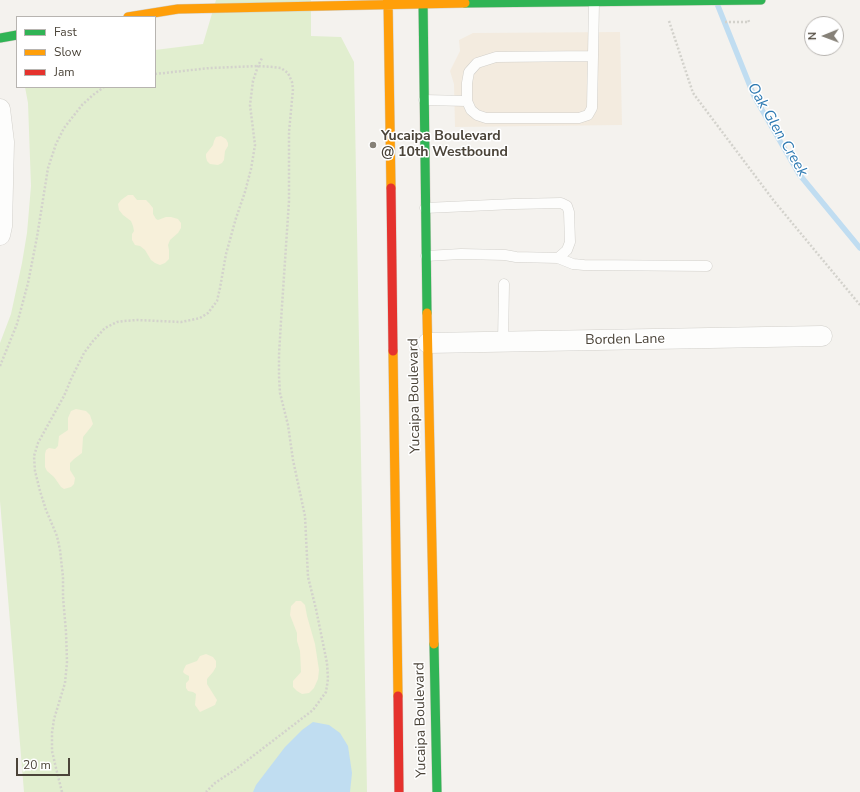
<!DOCTYPE html>
<html>
<head>
<meta charset="utf-8">
<style>
  body { margin:0 }
  #map { position:relative; width:860px; height:792px; overflow:hidden; background:#f4f2ee; font-family:"Nunito Sans",sans-serif }
  canvas { display:block }
  .legend { position:absolute; left:16px; top:16px; width:140px; height:72px; box-sizing:border-box; background:#fff; border:1px solid #b7b4b0; margin:0; padding:5px 7px; list-style:none; font-size:12px; color:#4b4439 }
  .legend li { display:flex; align-items:center; gap:8px; height:20px }
  .legend b { width:20px; border:1px solid #b7b4b0 }
  .north { position:absolute; left:804px; top:16px; width:40px; height:40px; box-sizing:border-box; background:#fff; border:1px solid #b7b4b0; border-radius:50%; rotate:269deg; font-size:11px; font-weight:700; line-height:16px; text-align:center; color:#4b4439 }
  .north::after { content:''; display:block; margin:auto; width:14px; height:18px; background:#868178; clip-path:polygon(50% 0,100% 100%,50% 72%,0 100%) }
  .scale { position:absolute; left:16px; top:758px; width:54px; height:18px; box-sizing:border-box; border:2px solid #4b4439; border-top:0; padding-left:5px; font-size:12px; line-height:14px; white-space:nowrap; color:#4b4439; -webkit-text-stroke:3px #fff; paint-order:stroke }
</style>
</head>
<body>
<div id="map">
<canvas width="860" height="792"></canvas>
<ul class="legend">
<li><b style="height:5px;background:#30b455"></b>Fast</li>
<li><b style="height:5px;background:#ff9f0a"></b>Slow</li>
<li><b style="height:5px;background:#e5322d"></b>Jam</li>
</ul>
<div class="north">N</div>
<div class="scale">20 m</div>
</div>
<script>
const context = document.querySelector('canvas').getContext('2d');
context.lineJoin = 'round';
function fill(path, color) { context.fillStyle = color; context.fill(path, 'evenodd'); }
const poly = rows => new Path2D(rows.map(r => 'M' + r).join(''));
function stroke(path, color, width, dash) { context.strokeStyle = color; context.lineWidth = width; context.lineCap = dash ? 'butt' : 'round'; context.setLineDash(dash || []); context.stroke(path); }
function label(font, color, halo, rows, align = 'center') {
  context.font = font + ' "Nunito Sans",sans-serif'; context.lineWidth = 3; context.setLineDash([]); context.textBaseline = 'middle'; context.strokeStyle = halo; context.fillStyle = color; for (const [text, x, y, turn = 0] of rows) {
    context.save(); context.translate(x, y); context.rotate((+turn || 0) * Math.PI / 180); context.textAlign = isNaN(turn) ? turn : align; if (halo) context.strokeText(text, 0, 0); context.fillText(text, 0, 0); context.restore();
  }
}
const commercial = poly([
  [620,32,622,125,455,127,454,84,450,71,460,51,459,40,473,33]
]);
const green = poly([
  [216,0,311,0,311,36,341,37,354,62,367,792,24,792,0,501,0,343,11,314,22,263,27,233,31,186,28,103,25,87,155,87,155,50,203,44]
]);
const sand = poly([
  [221,136,226,139,228,143,228,146,225,151,224,160,222,163,218,165,210,164,207,161,206,157,206,154,213,145,214,141,216,137],
  [128,195,133,195,137,200,146,200,149,203,153,208,153,214,156,219,158,220,166,217,171,217,178,219,181,223,181,228,178,233,170,240,168,245,169,250,169,259,165,263,160,265,155,263,151,260,145,250,140,246,135,245,132,240,132,234,134,231,133,226,131,221,123,215,119,210,118,204,121,200],
  [76,409,86,411,90,415,93,424,91,427,83,437,82,453,74,459,70,463,70,470,75,478,74,484,71,487,64,489,61,487,54,477,47,471,45,467,45,454,46,450,49,448,55,449,58,446,59,436,68,430,68,418,71,411],
  [296,601,301,601,305,605,307,616,315,644,319,670,318,679,314,688,309,693,302,694,297,691,293,687,293,681,301,672,300,651,297,641,297,633,290,615,291,606],
  [206,654,213,657,216,661,216,667,213,672,207,679,207,684,217,700,215,705,200,712,195,705,196,694,193,692,188,691,186,688,186,683,189,680,189,676,185,674,183,672,184,669,186,665,197,661,200,656]
]);
const water = poly([
  [313,722,329,725,340,733,348,746,352,773,350,792,253,792,256,785,285,747,302,730]
]);
const stream = poly([
  [718,6,754,96,799,174,860,248]
]);
const path = poly([
  [669,21,693,93,774,201,860,305],
  [725,22,749,22,748,19],
  [155,74,210,68,258,66,273,67,281,68,288,73,292,82,293,89,289,132,289,201,281,321,279,355,279,376,280,393,288,425,293,460,305,516,308,577,316,609,327,663,328,679,326,692,313,710,236,769,215,783,206,792],
  [0,366,17,324,28,283,37,237,48,168,56,144,64,128,82,105,93,95,104,87],
  [62,792,56,768,52,751,52,733,54,719,65,683,67,662,66,632,63,597,63,577,60,550,57,536,46,510,40,491,35,471,34,456,38,443,64,396,72,377,84,353,93,341,105,328,117,322,124,321,137,320,181,322,191,320,200,318,208,313,217,301,220,288,226,254,236,218,245,192,251,169,255,145,250,105,253,81,258,66,262,58]
]);
const lane = poly([
  [593,56,496,57,477,63,469,72,467,83,467,101,471,110,477,115,486,118,579,118,588,115,592,108,593,56,594,2],
  [424,100,467,101],
  [425,208,514,204,561,203,567,206,569,212,570,242,567,250,558,258],
  [426,256,461,254,505,255,516,257,558,258,573,264,584,265,707,266],
  [503,342,504,284]
]);
const street = poly([
  [0,109,4,142,2,226,0,235],
  [428,343,822,336]
]);
const fast = poly([
  [423,0,427,313],
  [465,3,761,0],
  [0,38,17,35],
  [434,644,437,792]
]);
const slow = poly([
  [388,0,391,188],
  [128,17,178,9,465,3],
  [427,313,434,644],
  [393,351,398,696]
]);
const jam = poly([
  [391,188,393,351],
  [398,696,399,792]
]);
const markers = [
  [373,145,4,"#868178"]
];
const poiNames = [
  ["Yucaipa Boulevard",381,137],
  ["@ 10th Westbound",381,153]
];
const streetNames = [
  ["Borden Lane",625,340,-1],
  ["Yucaipa Boulevard",415,396,-91],
  ["Yucaipa Boulevard",421,720,-91]
];
const waterNames = [
  ["Oak Glen Creek",777,130,60]
];
fill(commercial, '#f3ebdf');
fill(green, '#e1eecf');
fill(sand, '#f7f0da');
fill(water, '#c0ddf1');
stroke(stream, '#c0ddf1', 5.5);
stroke(lane, '#d2d0cb', 11);
stroke(street, '#d2d0cb', 21);
stroke(fast, '#d3cfc5', 10);
stroke(slow, '#d3cfc5', 10);
stroke(jam, '#d3cfc5', 10);
stroke(path, '#d3d2cc', 2.5, [2, 2]);
stroke(lane, '#fdfdfc', 10);
stroke(street, '#fdfdfc', 20);
stroke(fast, '#30b455', 9);
stroke(slow, '#ff9f0a', 9);
stroke(jam, '#e5322d', 9);
for (const [x, y, r, color] of markers) { const dot = new Path2D(); dot.arc(x, y, r, 0, 2 * Math.PI); context.fillStyle = color; context.fill(dot); stroke(dot, '#fff', 1.5); }
label('bold 14px', '#4b4439', '#fff', poiNames, 'left');
label('14px', '#4b4439', '#fff', streetNames);
label('italic 15px', '#2e7ab2', '#fff', waterNames);
</script>
</body>
</html>
